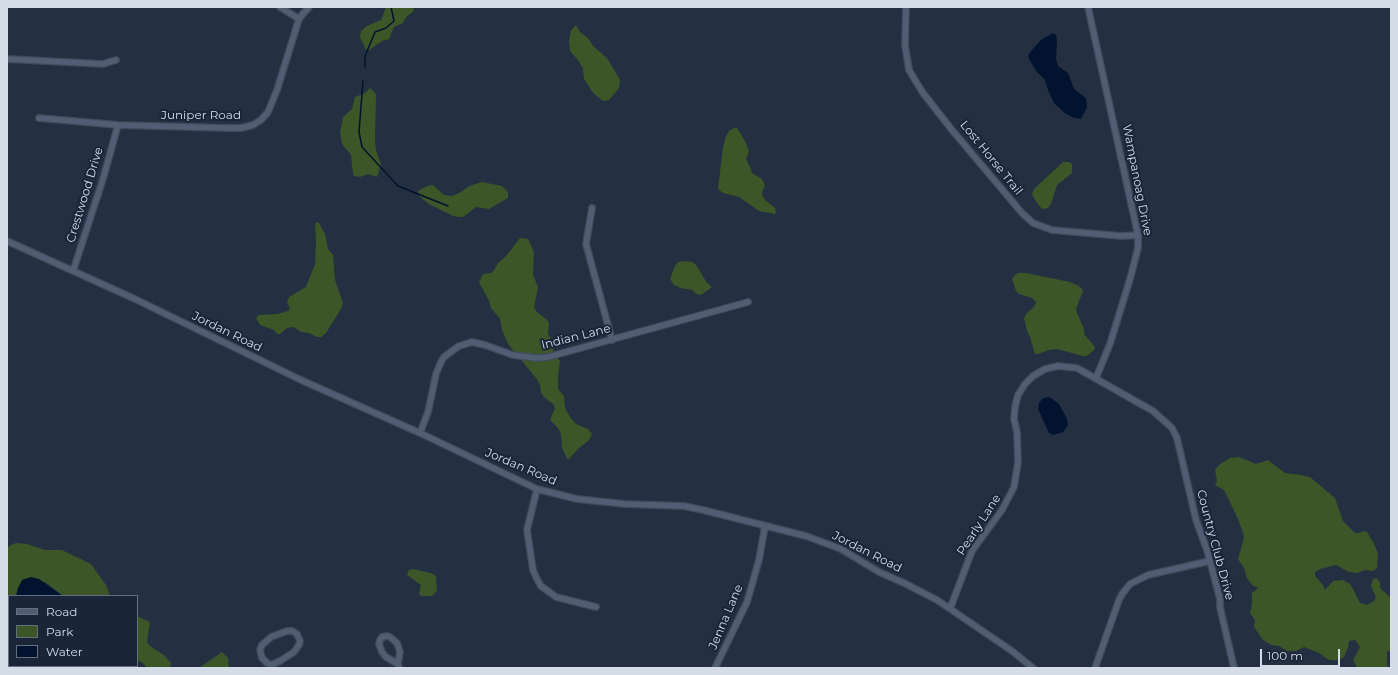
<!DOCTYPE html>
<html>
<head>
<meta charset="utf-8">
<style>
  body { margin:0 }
  #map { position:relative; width:1398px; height:675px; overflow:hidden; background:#242f42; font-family:Montserrat,sans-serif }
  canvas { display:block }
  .frame { position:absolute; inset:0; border:8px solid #d4dce8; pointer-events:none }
  .legend { position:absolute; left:8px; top:595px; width:130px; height:72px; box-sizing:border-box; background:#1a2538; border:1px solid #646e7e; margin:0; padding:5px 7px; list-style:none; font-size:12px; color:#d4dce8 }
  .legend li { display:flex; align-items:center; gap:8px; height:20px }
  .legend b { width:20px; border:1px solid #646e7e }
  .scale { position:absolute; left:1260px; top:649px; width:80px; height:18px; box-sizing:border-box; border:2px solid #d4dce8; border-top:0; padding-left:5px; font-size:12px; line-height:14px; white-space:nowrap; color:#d4dce8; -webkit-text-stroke:3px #1a2538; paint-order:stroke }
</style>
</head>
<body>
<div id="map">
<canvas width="1398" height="675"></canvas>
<div class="frame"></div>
<ul class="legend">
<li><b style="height:5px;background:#505d73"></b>Road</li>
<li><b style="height:11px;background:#3c5628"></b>Park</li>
<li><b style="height:11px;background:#01132e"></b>Water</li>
</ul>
<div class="scale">100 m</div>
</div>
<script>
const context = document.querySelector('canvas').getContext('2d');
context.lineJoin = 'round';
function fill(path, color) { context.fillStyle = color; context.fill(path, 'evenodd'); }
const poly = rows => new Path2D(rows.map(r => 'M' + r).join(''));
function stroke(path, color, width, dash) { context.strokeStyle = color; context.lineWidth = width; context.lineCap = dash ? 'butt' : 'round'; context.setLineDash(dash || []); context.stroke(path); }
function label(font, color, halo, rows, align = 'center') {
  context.font = font + ' Montserrat,sans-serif'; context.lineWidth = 4; context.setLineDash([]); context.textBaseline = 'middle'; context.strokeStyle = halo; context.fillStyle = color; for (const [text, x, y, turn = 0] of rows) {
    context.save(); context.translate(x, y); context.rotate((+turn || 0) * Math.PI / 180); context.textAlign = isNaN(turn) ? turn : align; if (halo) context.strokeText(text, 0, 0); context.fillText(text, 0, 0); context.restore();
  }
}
const green = poly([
  [386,7,412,7,414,9,413,12,406,17,403,23,394,27,389,39,382,41,369,50,366,50,360,37,361,31,367,26,381,20],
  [576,25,580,32,588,38,593,46,607,58,620,80,619,88,609,100,603,101,593,93,584,79,583,68,577,59,570,51,569,41,571,30],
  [370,88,376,94,375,141,376,151,381,164,377,177,368,174,360,177,354,176,353,174,351,155,342,144,340,132,343,117,352,109,355,97,365,93],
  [734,128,737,128,745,141,749,151,746,159,750,167,752,173,762,179,765,186,762,192,763,197,765,200,775,208,776,212,775,214,759,211,739,197,723,193,718,189,723,147,726,136,730,130],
  [1063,162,1069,162,1072,164,1072,173,1057,185,1051,204,1048,208,1042,209,1035,200,1032,194,1034,189],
  [482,182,502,186,508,192,508,198,489,209,476,207,463,217,459,217,453,216,429,204,419,196,418,191,427,186,433,185,444,195,452,196,461,192,469,186],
  [317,222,319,223,325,234,328,249,333,255,335,280,343,303,341,309,326,333,321,337,317,337,309,333,301,332,294,327,287,328,280,334,277,334,274,330,260,325,256,318,259,315,277,314,288,311,290,308,287,302,289,297,306,287,315,264,316,242,315,224],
  [520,238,528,239,534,252,533,275,538,287,534,307,537,312,546,319,549,323,548,334,554,345,553,353,560,361,558,376,558,389,564,396,565,408,570,417,576,424,588,429,592,434,589,440,578,449,568,460,562,448,561,434,558,428,550,420,555,408,554,405,544,397,541,393,540,385,536,378,508,344,502,330,500,319,491,308,489,301,479,282,483,274,491,273,494,270,498,263,506,256],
  [682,261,692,262,696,265,707,283,712,287,701,295,696,294,692,290,681,288,674,285,670,279,675,266,678,262],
  [1018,273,1026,273,1070,282,1079,286,1082,289,1083,291,1076,309,1077,313,1084,329,1084,334,1095,347,1094,350,1087,356,1083,356,1057,349,1049,350,1038,354,1035,354,1030,337,1027,331,1024,318,1027,313,1034,307,1036,302,1032,298,1019,294,1016,291,1012,279,1014,276],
  [1239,457,1256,464,1268,460,1285,473,1301,475,1310,477,1335,498,1343,521,1355,533,1358,533,1364,531,1367,532,1373,542,1378,553,1377,568,1373,571,1365,570,1357,573,1349,572,1336,565,1320,569,1315,572,1315,576,1323,585,1325,590,1333,581,1343,580,1350,584,1352,587,1360,603,1367,605,1374,601,1376,597,1371,586,1373,579,1376,578,1380,582,1380,588,1391,598,1391,650,1387,652,1387,664,1388,668,1357,668,1353,660,1360,647,1355,640,1349,641,1348,648,1344,657,1339,660,1331,660,1327,659,1319,653,1304,647,1296,651,1287,651,1279,646,1271,645,1263,640,1254,627,1255,620,1250,613,1252,604,1252,593,1255,591,1258,588,1252,585,1247,578,1244,568,1238,559,1244,538,1243,533,1238,519,1224,490,1215,485,1217,481,1215,470,1220,464,1230,458],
  [16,543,27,544,45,550,62,550,91,564,106,585,110,596,63,596,45,582,18,588,16,596,9,596,9,610,7,612,7,548,11,545],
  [413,569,431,573,436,576,437,591,432,596,421,596,419,594,421,585,407,575,409,570],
  [137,616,150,622,147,642,150,646,164,655,171,663,170,668,147,668,143,663,137,660],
  [222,652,228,658,229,668,199,668]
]);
const water = poly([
  [1053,33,1056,35,1057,40,1056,59,1058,66,1068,73,1074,89,1086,98,1087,107,1081,119,1074,118,1066,114,1054,103,1048,90,1045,80,1037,72,1029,59,1028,56,1031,51,1041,40],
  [1048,397,1051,398,1059,404,1067,419,1068,425,1063,432,1053,435,1049,433,1038,409,1039,403,1043,398],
  [31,577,39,579,63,596,16,596,18,588,22,580]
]);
const stream = poly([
  [365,67,365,56,375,32,386,28,394,21,391,7],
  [363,81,359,132,362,147,398,186,448,206]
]);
const street = poly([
  [280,7,299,19],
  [906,7,905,45,909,70,923,93,952,130,1022,213,1033,223,1052,230,1121,236,1138,235],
  [1088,7,1138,235,1138,248,1130,279,1110,344,1096,378],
  [7,59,103,64,116,60],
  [39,118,118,125,227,128,241,128,253,125,261,120,268,112,277,90,299,19,302,15,309,7],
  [592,208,586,244,612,340],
  [7,241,135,299,301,380,420,433,537,489,577,499,625,504,684,506,703,510,806,536,841,549,879,572,904,583,937,600,1012,651,1033,668],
  [73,271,103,179,118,125],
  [420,433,428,412,436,374,441,362,444,357,459,346,472,342,485,345,513,355,536,358,548,357,748,302],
  [537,489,527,530,533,570,537,579,541,586,556,597,596,607],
  [950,609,972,551,1002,510,1014,487,1018,462,1017,432,1014,419,1015,407,1018,395,1025,384,1033,376,1045,369,1058,366,1077,368,1153,411,1172,428,1177,438,1196,520,1207,550,1220,599,1220,607,1234,668],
  [287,631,292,631,297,634,300,641,299,645,294,652,280,661,271,665,267,663,262,658,260,650,262,645,271,637,287,631],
  [398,664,386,657,382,652,379,644,380,640,382,637,387,636,390,637,397,643,400,652,398,664,399,668],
  [715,668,747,602,759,560,765,526],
  [1095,668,1119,600,1122,594,1130,584,1148,575,1210,561]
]);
const streetNames = [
  ["Juniper Road",201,115],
  ["Lost Horse Trail",991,158,51],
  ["Wampanoag Drive",1137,180,79],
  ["Crestwood Drive",85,195,-73],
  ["Jordan Road",227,332,26],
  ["Indian Lane",576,337,-14],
  ["Jordan Road",521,467,23],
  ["Pearly Lane",979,525,-57],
  ["Country Club Drive",1215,545,75],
  ["Jordan Road",867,552,27],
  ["Jenna Lane",726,617,-67]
];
fill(green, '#3c5628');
fill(water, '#01132e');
stroke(stream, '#01132e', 1.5);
stroke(street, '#404a5a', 8);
stroke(street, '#505d73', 5.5);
label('12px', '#d4dce8', '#1a2538', streetNames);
</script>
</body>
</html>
